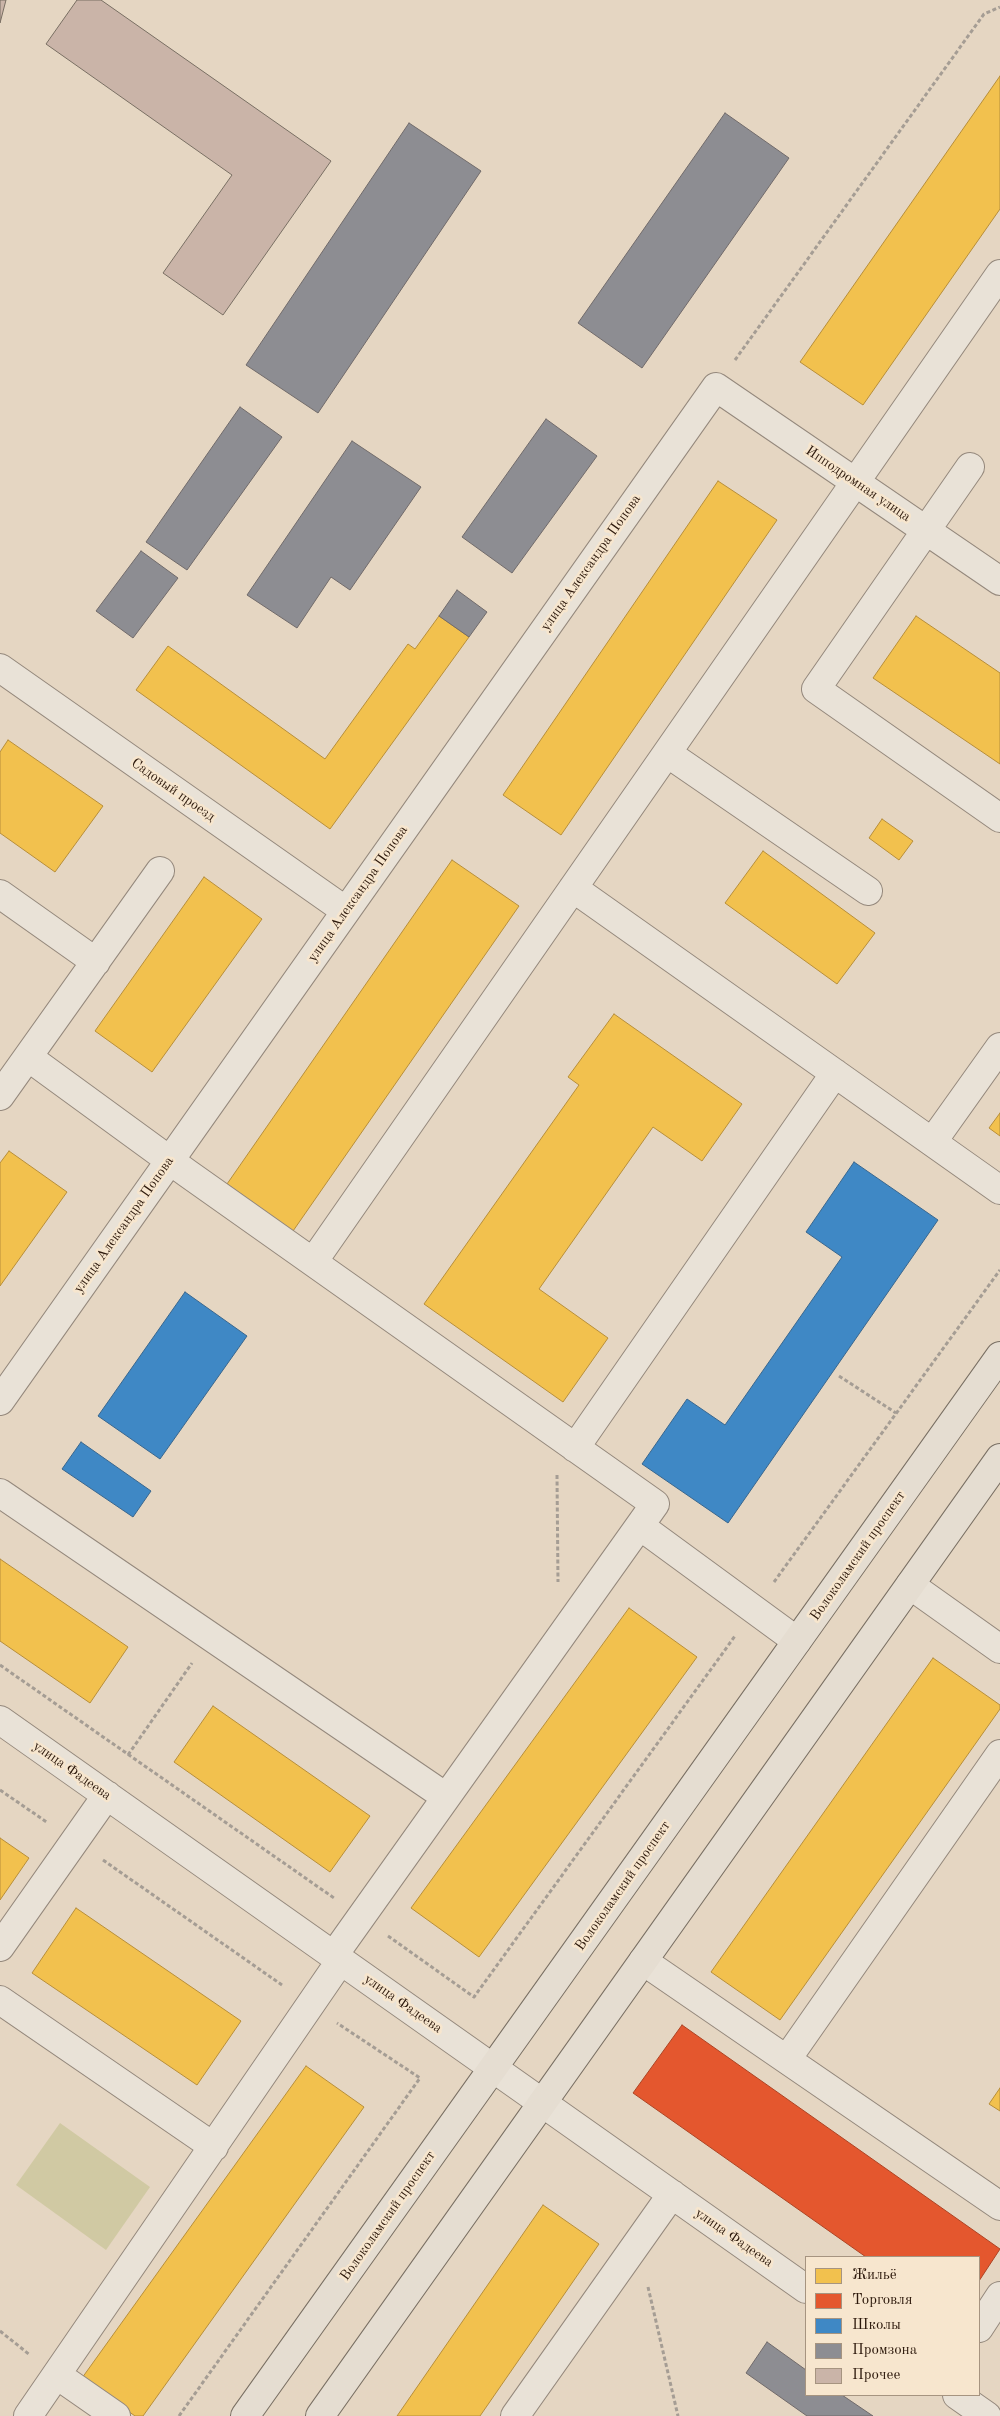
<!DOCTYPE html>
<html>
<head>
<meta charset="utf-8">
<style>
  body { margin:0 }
  #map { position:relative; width:1000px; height:2416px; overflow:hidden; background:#e5d6c2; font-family:"Old Standard TT",serif }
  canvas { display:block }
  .legend { position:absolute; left:805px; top:2256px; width:175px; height:140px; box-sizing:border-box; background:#f7e6ce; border:1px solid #a69480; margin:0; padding:6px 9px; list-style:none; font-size:15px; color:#2c180b }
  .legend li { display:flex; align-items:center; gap:10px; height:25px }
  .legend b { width:25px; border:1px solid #a69480 }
</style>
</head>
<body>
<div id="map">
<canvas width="1000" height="2416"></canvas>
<ul class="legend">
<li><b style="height:14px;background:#f2c14e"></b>Жильё</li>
<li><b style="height:14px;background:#e4572e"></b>Торговля</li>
<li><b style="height:14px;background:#3f88c5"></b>Школы</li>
<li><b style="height:14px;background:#8d8d92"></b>Промзона</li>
<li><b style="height:14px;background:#cab4a8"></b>Прочее</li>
</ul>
</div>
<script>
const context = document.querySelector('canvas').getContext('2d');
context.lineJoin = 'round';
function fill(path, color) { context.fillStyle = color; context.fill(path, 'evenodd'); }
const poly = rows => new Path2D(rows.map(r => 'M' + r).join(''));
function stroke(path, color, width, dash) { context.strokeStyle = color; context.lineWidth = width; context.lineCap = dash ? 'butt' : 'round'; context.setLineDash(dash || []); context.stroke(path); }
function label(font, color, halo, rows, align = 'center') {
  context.font = font + ' "Old Standard TT",serif'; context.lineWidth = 5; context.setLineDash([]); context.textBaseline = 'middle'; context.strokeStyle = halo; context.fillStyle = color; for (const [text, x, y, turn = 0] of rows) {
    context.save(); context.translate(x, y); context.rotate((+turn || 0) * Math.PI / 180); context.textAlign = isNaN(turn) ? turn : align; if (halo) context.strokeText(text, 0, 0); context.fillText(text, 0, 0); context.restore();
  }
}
const green = poly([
  [60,2123,150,2187,106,2250,16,2185]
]);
const homes = poly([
  [1000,76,1000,209,863,405,800,362,1000,76],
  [718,481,777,520,561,835,503,795,718,481],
  [439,616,469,637,330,829,136,690,168,646,325,759,408,644,415,649,439,616],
  [916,616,1000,673,1000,764,873,678,916,616],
  [8,740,103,806,55,872,0,833,0,752,8,740],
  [882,819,913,841,899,860,869,838,882,819],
  [763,851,875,933,837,984,725,903,763,851],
  [452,860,519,906,293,1231,227,1184,452,860],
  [204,877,262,919,152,1072,95,1031,204,877],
  [614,1014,742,1104,702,1161,653,1127,539,1289,608,1338,563,1402,424,1304,579,1085,568,1077,614,1014],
  [1000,1113,1000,1136,989,1128,1000,1113],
  [9,1151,67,1192,0,1286,0,1163,9,1151],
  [0,1559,128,1647,90,1703,0,1641,0,1559],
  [629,1608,697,1657,479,1957,411,1908,629,1608],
  [933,1658,1000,1705,1000,1709,780,2020,711,1972,933,1658],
  [213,1706,370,1816,330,1872,174,1762,213,1706],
  [0,1838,29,1858,0,1900,0,1838],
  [76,1908,241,2021,197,2085,32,1973,76,1908],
  [306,2066,364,2107,143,2416,135,2416,82,2378,306,2066],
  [1000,2088,1000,2111,989,2104,1000,2088],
  [543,2205,599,2244,480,2416,397,2416,543,2205]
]);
const shops = poly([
  [682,2025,1000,2249,979,2281,979,2257,866,2257,633,2093,682,2025]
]);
const schools = poly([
  [854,1162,938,1220,728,1523,642,1464,687,1399,725,1425,842,1257,806,1232,854,1162],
  [185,1292,247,1336,160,1459,98,1416,185,1292],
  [81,1442,151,1491,133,1517,62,1469,81,1442]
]);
const industry = poly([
  [725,113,789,158,642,368,578,323,725,113],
  [409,123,481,171,318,413,246,365,409,123],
  [240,407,282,437,187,570,146,542,240,407],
  [546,419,597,456,512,573,462,537,546,419],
  [352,441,421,487,350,590,331,577,297,628,247,595,352,441],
  [141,551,178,578,133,638,96,611,141,551],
  [457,590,487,612,469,637,439,616,457,590],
  [767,2342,806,2370,806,2395,842,2395,873,2416,807,2416,746,2373,767,2342]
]);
const building = poly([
  [0,0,6,0,0,23,0,0],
  [77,0,101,0,331,161,223,315,163,273,232,175,46,44,77,0]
]);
const path = poly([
  [735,360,984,14,1000,7],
  [839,1376,896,1413],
  [557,1475,558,1582],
  [774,1582,1000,1270],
  [0,1665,334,1898],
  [128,1755,192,1663],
  [0,1790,48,1823],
  [103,1860,282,1985],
  [388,1936,474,1997,735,1636],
  [648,2287,678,2416],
  [0,2331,30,2355],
  [179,2416,420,2078,337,2023]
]);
const minor = poly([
  [970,467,816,689,1000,818],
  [0,668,346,911],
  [667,753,868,891],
  [573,888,1000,1190],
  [0,894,96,962],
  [28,1057,187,1173,655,1504,334,1955],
  [0,1096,160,871],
  [933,1141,1000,1047],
  [313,1262,1000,274],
  [0,1401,716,387,1000,581],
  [575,1448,835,1073],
  [0,1493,446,1797],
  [640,1526,797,1641],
  [910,1585,1000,1649],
  [0,1720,806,2289],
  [0,1947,107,1795],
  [643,1961,1000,2206],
  [0,2000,214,2147],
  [787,2059,1000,1754],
  [979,2328,1000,2296],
  [57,2375,116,2416],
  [957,2395,987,2416],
  [28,2416,341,1960],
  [515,2416,672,2194]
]);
const major = poly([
  [245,2416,1000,1356],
  [320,2416,1000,1458]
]);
const streetNames = [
  ["Ипподромная улица",858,484,34],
  ["улица Александра Попова",591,563,-55],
  ["Садовый проезд",173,790,35],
  ["улица Александра Попова",358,894,-55],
  ["улица Александра Попова",124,1225,-55],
  ["Волоколамский проспект",858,1556,-55],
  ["улица Фадеева",72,1771,35],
  ["Волоколамский проспект",623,1886,-55],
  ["улица Фадеева",403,2004,35],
  ["Волоколамский проспект",388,2216,-55],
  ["улица Фадеева",734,2238,35]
];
fill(green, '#d0c9a3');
fill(homes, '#f2c14e');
stroke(homes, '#b78e3a', 1);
fill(shops, '#e4572e');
stroke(shops, '#ad4424', 1);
fill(schools, '#3f88c5');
stroke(schools, '#39668d', 1);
fill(industry, '#8d8d92');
stroke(industry, '#706a6a', 1);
fill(building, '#cab4a8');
stroke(building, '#796f63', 1);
stroke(minor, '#94887c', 30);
stroke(major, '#796f63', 30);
stroke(path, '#a59d94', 3, [4, 2.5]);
stroke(minor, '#e9e2d7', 28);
stroke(major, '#e5ddd1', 28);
label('14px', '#2c180b', '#f7e6ce', streetNames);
</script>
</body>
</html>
